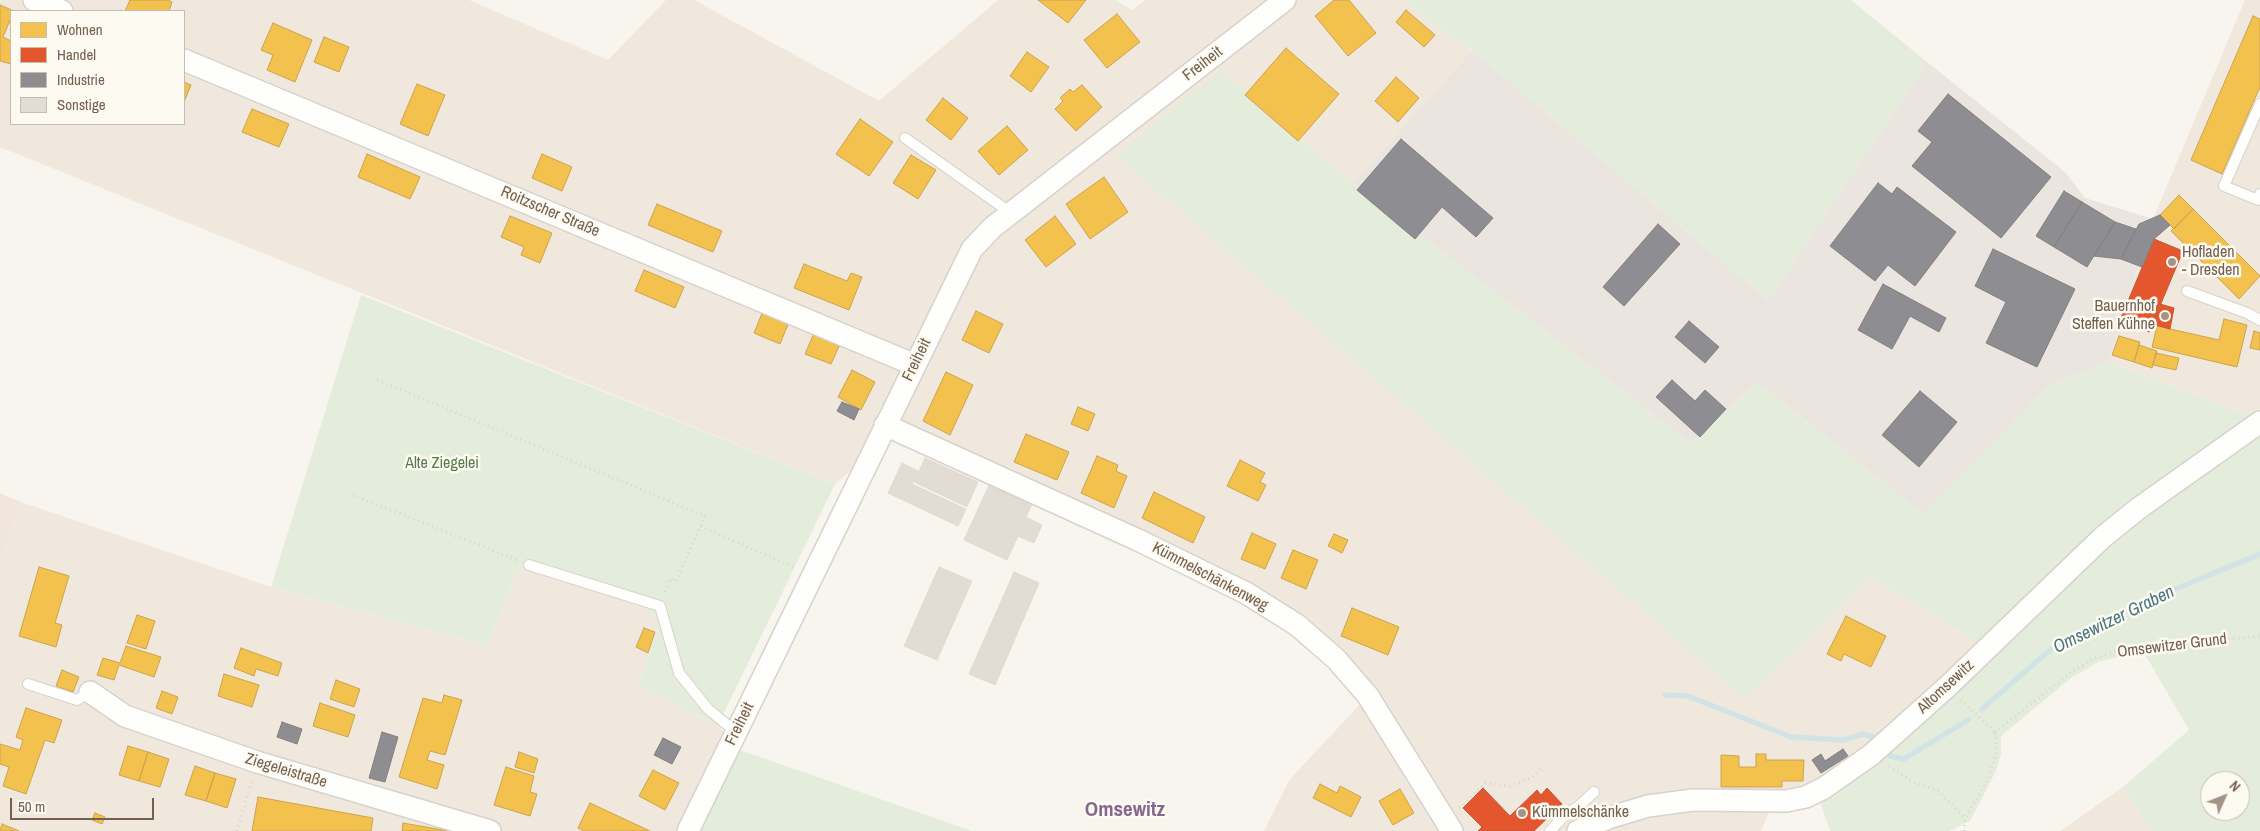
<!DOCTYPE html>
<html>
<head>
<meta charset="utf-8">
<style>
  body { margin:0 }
  #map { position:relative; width:2260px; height:831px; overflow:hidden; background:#f8f5ee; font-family:"Archivo Narrow",sans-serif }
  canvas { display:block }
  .legend { position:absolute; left:10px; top:10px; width:175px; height:115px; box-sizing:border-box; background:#fdfaf2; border:1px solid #c6bcb1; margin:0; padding:6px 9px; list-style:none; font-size:15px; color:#746050 }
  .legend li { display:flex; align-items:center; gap:10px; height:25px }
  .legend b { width:25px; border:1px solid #c6bcb1 }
  .north { position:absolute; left:2200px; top:771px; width:50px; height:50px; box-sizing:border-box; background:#fdfaf2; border:1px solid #c6bcb1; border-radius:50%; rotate:46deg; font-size:14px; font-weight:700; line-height:20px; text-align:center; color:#746050 }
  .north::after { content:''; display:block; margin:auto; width:18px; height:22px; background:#a29487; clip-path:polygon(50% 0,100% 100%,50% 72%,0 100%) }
  .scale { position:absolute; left:10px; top:798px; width:144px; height:22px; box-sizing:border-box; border:2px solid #746050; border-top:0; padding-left:6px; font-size:15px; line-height:18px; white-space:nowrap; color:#746050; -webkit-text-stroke:4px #fdfaf2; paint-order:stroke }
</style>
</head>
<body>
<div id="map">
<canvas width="2260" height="831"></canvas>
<ul class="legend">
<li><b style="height:14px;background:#f2c14e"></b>Wohnen</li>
<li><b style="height:14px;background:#e4572e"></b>Handel</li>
<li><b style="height:14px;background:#8d8d92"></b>Industrie</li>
<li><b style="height:14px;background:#e3dcd5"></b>Sonstige</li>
</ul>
<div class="north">N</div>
<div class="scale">50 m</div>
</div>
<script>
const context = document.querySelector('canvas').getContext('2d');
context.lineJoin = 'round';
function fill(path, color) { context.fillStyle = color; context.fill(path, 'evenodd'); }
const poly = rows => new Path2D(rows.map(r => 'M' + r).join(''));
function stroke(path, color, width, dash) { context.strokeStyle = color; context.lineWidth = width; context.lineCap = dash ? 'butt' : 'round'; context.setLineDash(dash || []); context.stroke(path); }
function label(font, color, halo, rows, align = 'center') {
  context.font = font + ' "Archivo Narrow",sans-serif'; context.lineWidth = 5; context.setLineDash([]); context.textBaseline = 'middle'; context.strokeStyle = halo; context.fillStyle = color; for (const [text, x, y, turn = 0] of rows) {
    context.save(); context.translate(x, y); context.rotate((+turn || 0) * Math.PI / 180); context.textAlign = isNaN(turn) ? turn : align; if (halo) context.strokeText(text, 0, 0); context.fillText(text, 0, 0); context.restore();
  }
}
const residential = poly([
  [0,0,469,0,608,60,666,0,694,0,879,101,998,0,1116,0,1132,10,1146,0,1402,0,1472,50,1353,183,1220,71,1745,699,1871,577,1991,651,1821,804,1770,811,1761,831,1264,831,1290,779,1362,702,1332,661,1248,601,894,435,835,484,0,147],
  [11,11,184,11,184,124,11,124],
  [2245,0,2260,0,2260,419,2108,362,2153,219],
  [21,502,271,587,488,646,519,565,647,609,661,621,638,685,718,725,740,750,701,831,0,831,0,566],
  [2123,787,2150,831,2060,831]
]);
const commercial = poly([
  [0,493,21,502,0,566]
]);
const industrial = poly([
  [1472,50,1768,300,1927,62,2065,172,2085,198,2153,219,2108,362,2049,386,1924,515,1757,382,1691,444,1353,183]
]);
const green = poly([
  [1402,0,1851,0,1927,62,1768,300,1472,50],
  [1220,71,1353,183,1691,444,1757,382,1924,515,2049,386,2108,362,2260,419,2260,831,2150,831,2123,787,2189,730,2143,651,2098,662,2070,679,2001,736,2001,754,1995,773,1970,821,1949,831,1830,831,1821,804,1991,651,1871,577,1745,699,1116,155],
  [2210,781,2240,781,2240,811,2210,811],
  [361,295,835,484,718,725,638,685,661,621,647,609,519,565,488,646,271,587],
  [740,750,972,831,701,831]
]);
const homes = poly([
  [130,0,168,0,172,2,169,11,125,11,130,0],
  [1038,0,1086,0,1068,23,1038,0],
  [1334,0,1349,0,1376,33,1348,56,1315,16,1334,0],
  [0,5,14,11,11,11,11,18,3,37,11,41,11,64,0,61,0,5],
  [1406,10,1435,35,1424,47,1396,22,1406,10],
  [1117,14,1140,42,1107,68,1084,40,1117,14],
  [2253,16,2260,19,2260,87,2222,174,2191,160,2253,16],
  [273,23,312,40,295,82,267,70,273,55,261,50,273,23],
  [324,37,349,47,339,72,314,62,324,37],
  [1286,48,1339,94,1298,141,1245,95,1286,48],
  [1027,52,1049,67,1031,92,1010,76,1027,52],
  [1396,77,1419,98,1398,122,1375,101,1396,77],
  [184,82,191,85,184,102,184,82],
  [417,84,445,95,428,136,400,124,417,84],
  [1082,85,1102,107,1076,131,1055,109,1063,101,1060,98,1070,89,1073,92,1082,85],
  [943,98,968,118,951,140,926,120,943,98],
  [252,109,289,124,279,147,242,132,252,109],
  [860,119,893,142,869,176,836,154,860,119],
  [1007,126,1028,150,999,175,978,151,1007,126],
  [367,154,420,177,410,199,358,177,367,154],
  [542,154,572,167,562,191,532,178,542,154],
  [911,155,936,170,918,199,893,183,911,155],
  [1104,177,1128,212,1090,239,1066,204,1104,177],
  [2179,195,2193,209,2174,229,2160,215,2179,195],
  [657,204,722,231,713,252,648,225,657,204],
  [2193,209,2260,276,2239,299,2171,231,2193,209],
  [510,216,552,233,540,263,521,255,524,247,501,237,510,216],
  [1055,216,1076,244,1046,267,1025,240,1055,216],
  [804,264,847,281,851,273,862,277,849,310,794,288,804,264],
  [644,270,684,287,675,308,635,291,644,270],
  [763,311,789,322,780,344,754,333,763,311],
  [976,311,1003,324,989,353,962,340,976,311],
  [2224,319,2247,325,2237,367,2152,347,2157,326,2219,340,2224,319],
  [815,331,841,342,831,364,805,354,815,331],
  [2254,331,2260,333,2260,350,2250,348,2254,331],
  [2119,336,2140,342,2134,362,2112,355,2119,336],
  [2139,345,2157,351,2152,368,2134,362,2139,345],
  [2156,353,2179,358,2176,370,2153,365,2156,353],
  [852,370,875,382,861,410,838,397,852,370],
  [946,372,973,385,950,435,923,421,946,372],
  [1078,407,1095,414,1088,431,1071,424,1078,407],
  [1026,434,1069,452,1057,480,1014,462,1026,434],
  [1097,456,1118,465,1116,471,1127,476,1114,508,1081,493,1097,456],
  [1240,460,1265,473,1260,482,1266,485,1258,501,1227,486,1240,460],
  [1154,492,1205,517,1193,543,1142,518,1154,492],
  [1252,533,1276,544,1265,569,1241,559,1252,533],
  [1334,534,1348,540,1342,553,1328,546,1334,534],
  [1293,550,1318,560,1306,589,1281,578,1293,550],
  [39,567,69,576,55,623,62,625,56,647,19,636,39,567],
  [1352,608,1399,627,1388,655,1341,636,1352,608],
  [137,615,155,621,146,649,127,643,137,615],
  [1846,616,1886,636,1871,667,1844,654,1841,661,1827,654,1846,616],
  [644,628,655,632,648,653,636,647,644,628],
  [126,646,161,657,154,677,119,665,114,680,97,675,103,658,120,663,126,646],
  [241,648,282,663,278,676,256,669,254,676,234,668,241,648],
  [62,670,79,677,73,692,56,686,62,670],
  [224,674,259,685,252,707,218,696,224,674],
  [336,680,360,689,354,707,330,699,336,680],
  [162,691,178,697,172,714,156,708,162,691],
  [444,695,462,700,445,755,430,751,427,760,444,765,437,789,399,777,423,698,442,703,444,695],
  [320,703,355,715,348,737,313,726,320,703],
  [26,708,62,720,54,743,45,740,26,794,3,786,9,767,0,764,0,744,20,750,23,740,16,737,26,708],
  [128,746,148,752,139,781,119,775,128,746],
  [148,752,169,759,160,787,139,781,148,752],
  [519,752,538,759,534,773,515,767,519,752],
  [1756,754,1766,754,1766,760,1804,760,1803,781,1782,781,1782,787,1721,787,1721,755,1739,756,1739,767,1756,767,1756,754],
  [195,766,215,773,206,801,185,795,195,766],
  [506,767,534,776,530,792,537,794,530,816,494,805,506,767],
  [653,770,679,783,665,810,639,796,653,770],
  [215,773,236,779,227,808,206,801,215,773],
  [1320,784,1337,793,1340,786,1361,797,1351,817,1313,798,1320,784],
  [1400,789,1414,813,1393,825,1379,801,1400,789],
  [258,797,373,818,371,831,252,831,258,797],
  [590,803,650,831,584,831,578,828,590,803],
  [95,813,105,817,102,824,92,820,95,813],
  [403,823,449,831,402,831,403,823],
  [2,824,19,831,0,831,2,824]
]);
const shops = poly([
  [2154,239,2183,251,2149,332,2120,320,2154,239],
  [2160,304,2174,308,2170,329,2152,324,2160,304],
  [1483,788,1510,816,1537,790,1541,795,1547,788,1562,804,1534,831,1478,831,1482,827,1463,808,1483,788]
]);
const industry = poly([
  [1948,94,2051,177,2001,238,1912,166,1932,142,1918,131,1948,94],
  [1401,139,1493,218,1476,237,1442,207,1415,239,1357,190,1401,139],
  [1878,183,1892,194,1897,187,1956,232,1915,286,1888,265,1875,281,1830,246,1878,183],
  [2064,191,2082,202,2054,247,2036,236,2064,191],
  [2082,202,2115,222,2087,267,2054,247,2082,202],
  [2160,215,2170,225,2154,239,2142,267,2121,259,2139,224,2160,215],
  [2115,222,2136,229,2121,259,2094,256,2115,222],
  [1658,224,1680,244,1624,306,1603,287,1658,224],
  [1993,249,2075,289,2037,367,1986,343,2006,302,1975,286,1993,249],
  [1883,284,1946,318,1939,332,1910,316,1892,349,1858,330,1883,284],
  [1689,321,1719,347,1705,363,1675,337,1689,321],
  [1672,380,1695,401,1705,390,1726,409,1700,437,1656,397,1672,380],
  [1920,391,1957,422,1919,467,1882,435,1920,391],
  [842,402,859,409,854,420,837,411,842,402],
  [282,722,302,729,297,744,277,737,282,722],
  [382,732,398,737,385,782,369,778,382,732],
  [663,738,681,747,672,764,654,755,663,738],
  [1843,749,1848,756,1821,773,1812,760,1821,754,1825,761,1843,749]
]);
const stream = poly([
  [1665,695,1688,696,1791,737,1843,740,1864,734,1873,737],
  [1982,709,2050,650,2142,603,2260,554],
  [1890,756,1904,759,1968,720]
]);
const building = poly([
  [925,458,978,482,967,507,914,482,925,458],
  [902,463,918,471,912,484,966,509,958,526,888,493,902,463],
  [990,483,1033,502,1026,517,1042,525,1034,543,1018,536,1007,560,964,540,990,483],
  [939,567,972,581,937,660,904,646,939,567],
  [1014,572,1039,583,995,685,969,674,1014,572]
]);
const path = poly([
  [377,380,705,516,676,581,670,579,664,594],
  [353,495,517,560],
  [701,526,794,567],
  [1961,700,1995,732],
  [1995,732,2070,673,2092,659,2127,648,2260,636],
  [1889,766,1913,782,1938,791,1965,818],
  [1460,808,1485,783,1510,786,1531,778,1543,767],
  [237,831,252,779],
  [1964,831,1965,818,1989,778,1997,750,1995,732]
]);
const service = poly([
  [2260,104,2224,186,2258,200,2260,194],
  [905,138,1011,213],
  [2187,291,2247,313,2260,320],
  [529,565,660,606,679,673,708,709,736,732],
  [28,684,77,700,90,692],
  [1550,831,1566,814,1579,806,1594,792]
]);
const minor = poly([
  [34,0,62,11],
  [184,60,915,365],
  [885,425,1138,540,1246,593,1297,625,1336,659,1368,696,1452,831],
  [90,692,125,716,257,762,490,831],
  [688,831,972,249,993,227,1285,0],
  [1578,831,1608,818,1648,806,1693,800,1786,801,1806,797,1824,788,1871,755,1947,687,2103,537,2139,508,2260,422]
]);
const markers = [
  [2172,262,5,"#a29487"],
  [2165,316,5,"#a29487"],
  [1522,813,5,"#a29487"]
];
const streetNames = [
  ["Freiheit",1203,64,-38],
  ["Roitzscher Straße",550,212,23],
  ["Freiheit",917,360,-64],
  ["Kümmelschänkenweg",1210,577,28],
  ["Omsewitzer Grund",2172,646,-7],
  ["Altomsewitz",1946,687,-43],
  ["Freiheit",740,724,-64],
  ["Ziegeleistraße",286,771,17]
];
const poiNames = [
  ["Hofladen",2182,253],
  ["- Dresden",2182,271],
  ["Bauernhof",2155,307,"right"],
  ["Steffen Kühne",2155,325,"right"],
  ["Kümmelschänke",1532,813]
];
const parkNames = [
  ["Alte Ziegelei",442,464]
];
const waterNames = [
  ["Omsewitzer Graben",2114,620,-26]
];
const districtNames = [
  ["Omsewitz",1125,810]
];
fill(residential, '#f0e8dd');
fill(commercial, '#f1e6de');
fill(industrial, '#eae5df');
fill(green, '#e4eddb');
fill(homes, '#f2c14e');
stroke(homes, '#cca44f', 1);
fill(shops, '#e4572e');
stroke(shops, '#c25a38', 1);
fill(industry, '#8d8d92');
stroke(industry, '#86807e', 1);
stroke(stream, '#d2e3e6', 5.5);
fill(building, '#e3dcd5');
stroke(building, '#e0dad1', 1);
stroke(service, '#d7d2cc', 12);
stroke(minor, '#d7d2cc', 24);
stroke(path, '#dad5d0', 3, [1, 4]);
stroke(service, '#fefefc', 10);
stroke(minor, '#fefefc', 21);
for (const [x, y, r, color] of markers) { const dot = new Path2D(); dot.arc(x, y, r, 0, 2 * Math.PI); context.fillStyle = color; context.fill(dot); stroke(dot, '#fdfaf2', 2); }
label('16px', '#746050', '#fdfaf2', streetNames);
label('16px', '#746050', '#fdfaf2', poiNames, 'left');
label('16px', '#567d4d', '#fdfaf2', parkNames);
label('italic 18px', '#4c7584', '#fdfaf2', waterNames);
label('bold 21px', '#86688f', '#fdfaf2', districtNames);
</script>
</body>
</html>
